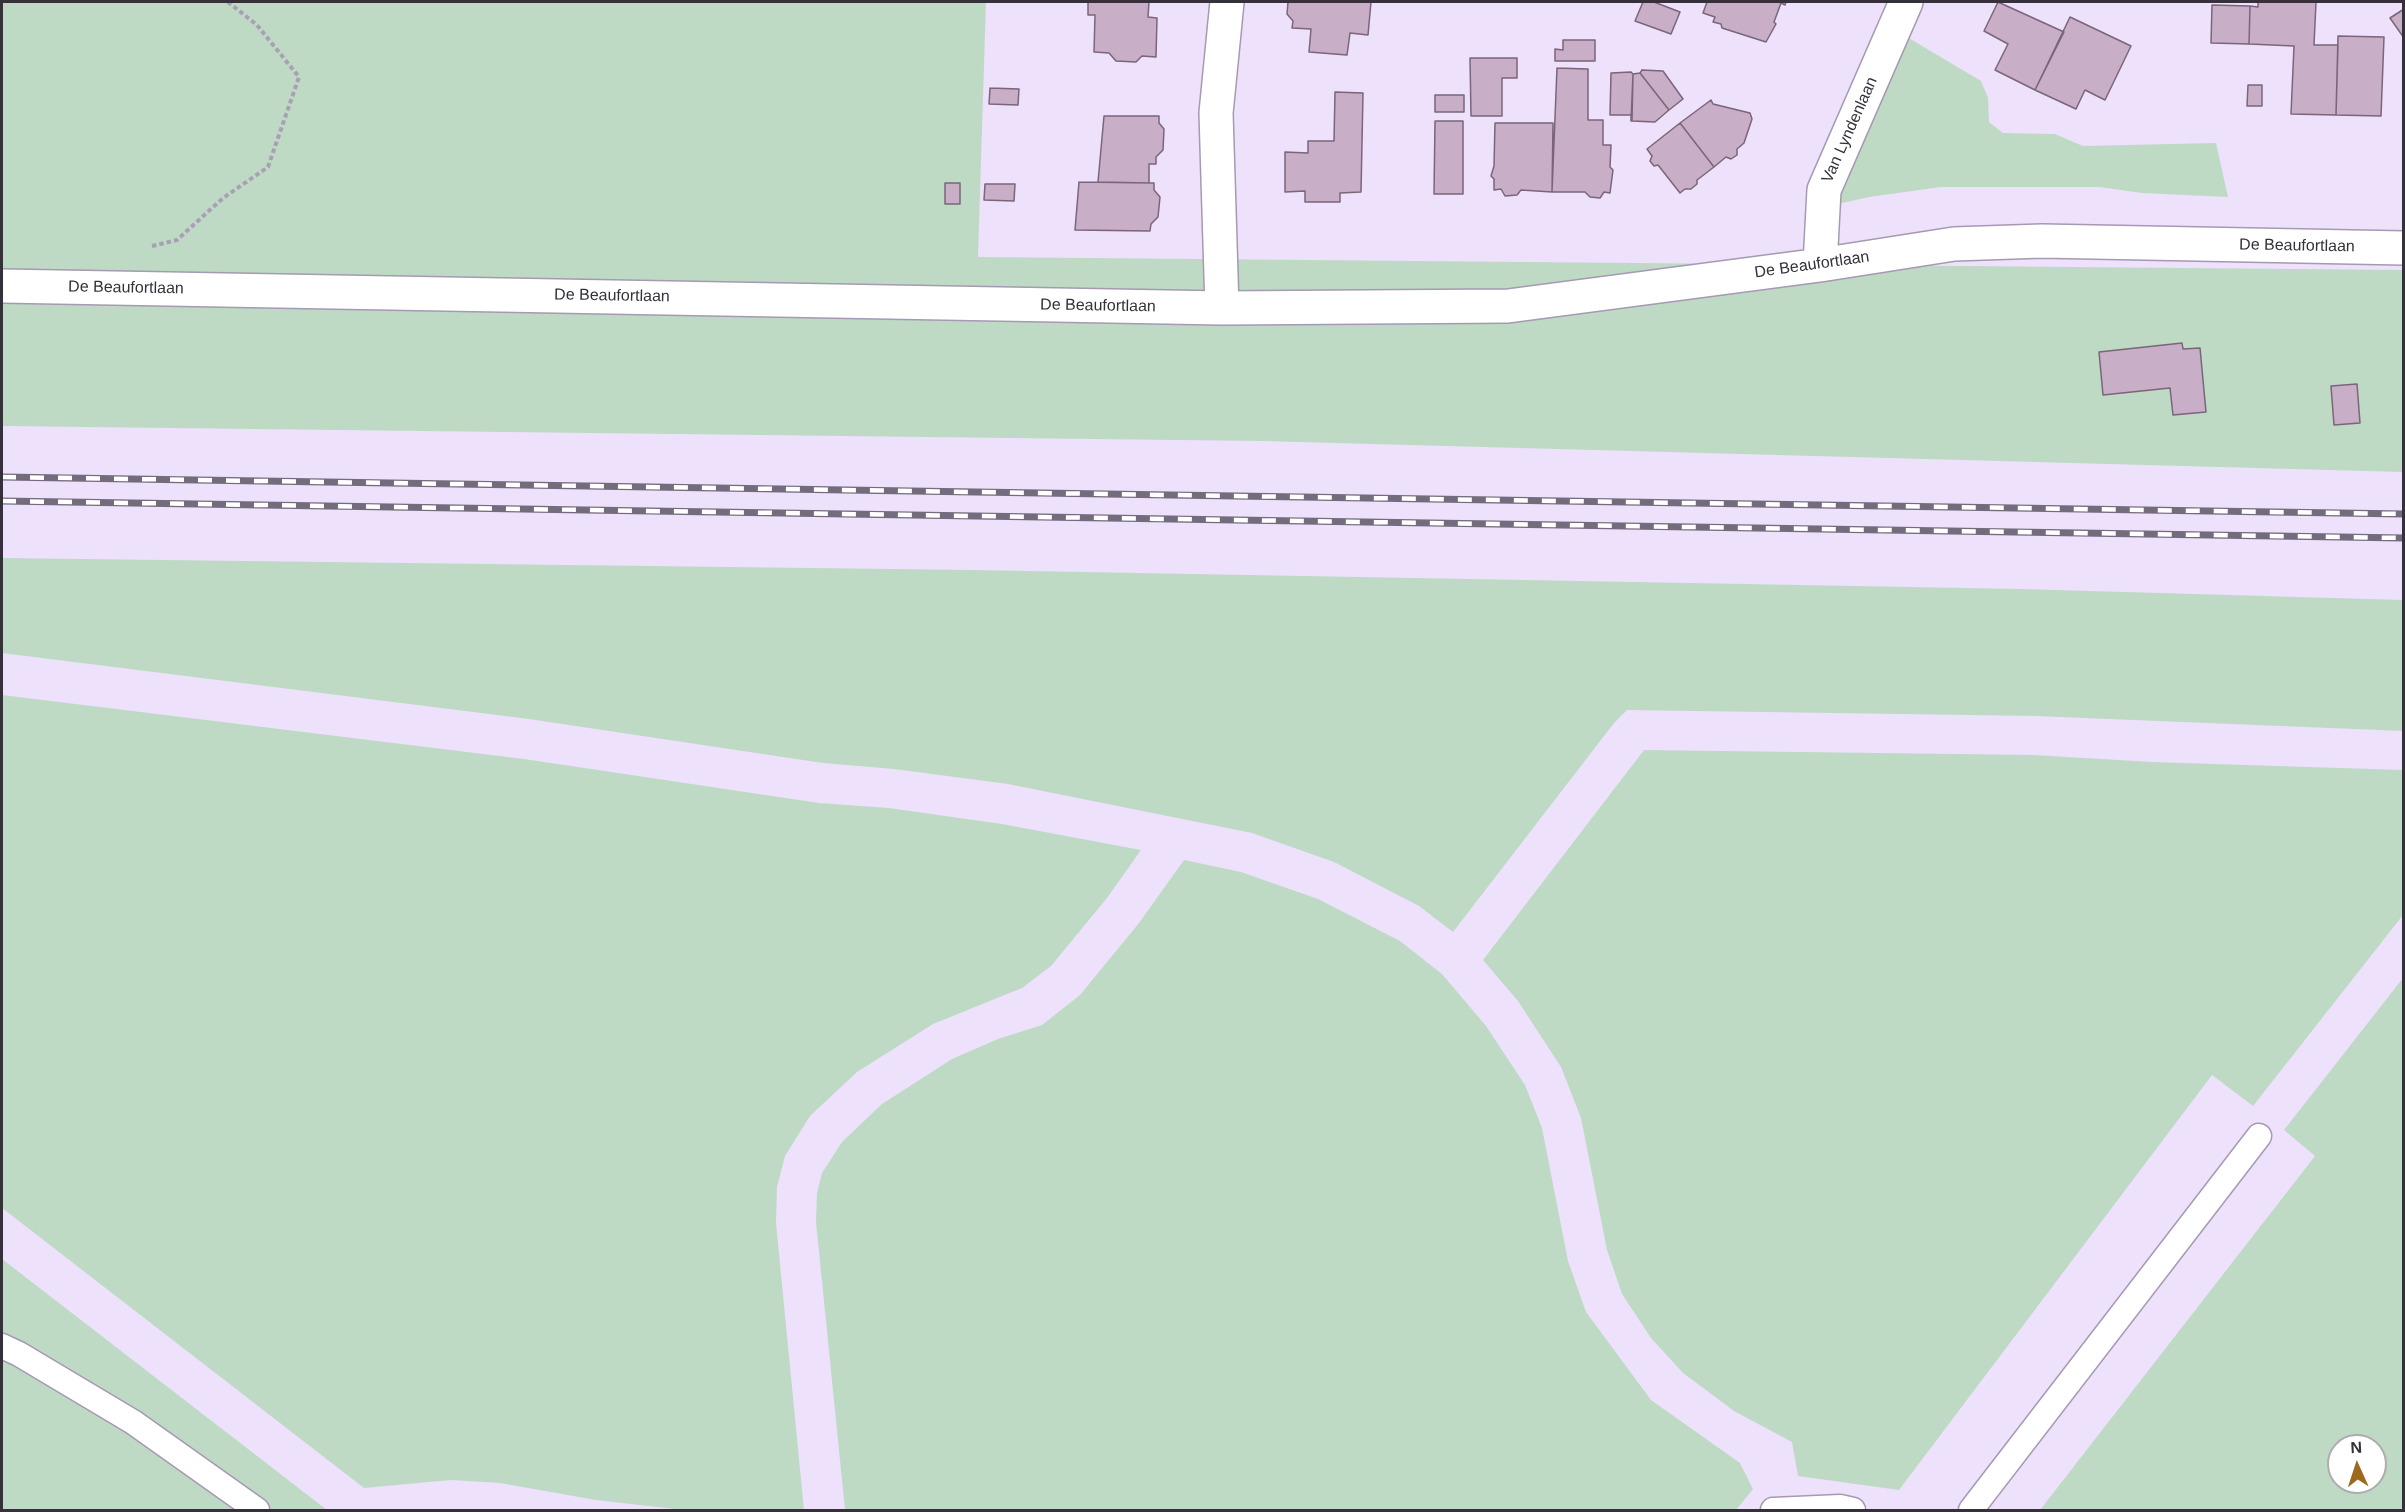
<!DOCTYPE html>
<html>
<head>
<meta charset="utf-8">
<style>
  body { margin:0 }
  #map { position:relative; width:2405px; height:1512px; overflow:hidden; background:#eee1fc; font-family:Helvetica,sans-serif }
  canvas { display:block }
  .frame { position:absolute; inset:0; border:3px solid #35303a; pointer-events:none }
  .north { position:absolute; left:2327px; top:1434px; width:60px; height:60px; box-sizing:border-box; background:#fff; border:2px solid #aeacb0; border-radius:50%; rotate:357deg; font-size:16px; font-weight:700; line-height:24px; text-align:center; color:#35303a }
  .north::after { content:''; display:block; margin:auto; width:21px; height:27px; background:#9c691e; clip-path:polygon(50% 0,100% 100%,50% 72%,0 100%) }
</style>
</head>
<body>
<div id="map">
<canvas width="2405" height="1512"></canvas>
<div class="frame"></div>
<div class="north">N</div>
</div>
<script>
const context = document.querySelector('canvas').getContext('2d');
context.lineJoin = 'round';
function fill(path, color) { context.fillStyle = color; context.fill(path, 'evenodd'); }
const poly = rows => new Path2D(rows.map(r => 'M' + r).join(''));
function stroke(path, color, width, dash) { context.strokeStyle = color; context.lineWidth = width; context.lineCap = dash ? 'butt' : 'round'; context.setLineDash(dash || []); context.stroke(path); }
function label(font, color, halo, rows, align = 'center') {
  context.font = font + ' Helvetica,sans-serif'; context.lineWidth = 4.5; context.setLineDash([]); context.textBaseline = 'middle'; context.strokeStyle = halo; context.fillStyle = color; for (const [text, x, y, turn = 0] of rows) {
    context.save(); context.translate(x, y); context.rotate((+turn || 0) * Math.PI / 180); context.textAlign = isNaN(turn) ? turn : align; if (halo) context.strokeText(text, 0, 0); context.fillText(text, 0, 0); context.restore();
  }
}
const green = poly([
  [2,2,986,2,978,257,2403,270,2403,472,1263,441,2,426],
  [1907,37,1981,81,1988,98,1989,122,2003,133,2055,134,2083,146,2216,143,2228,197,2142,193,2099,187,1941,187,1869,197,1829,206],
  [2,558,973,570,2021,589,2403,600,2403,731,2036,716,1627,710,1614,723,1453,932,1419,906,1334,862,1252,833,1008,784,894,769,823,763,529,719,2,653],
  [2,695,524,759,819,803,889,808,1002,824,1141,850,1107,898,1051,966,1022,988,933,1024,857,1072,810,1116,785,1156,777,1187,776,1223,804,1510,683,1510,596,1500,500,1483,451,1480,364,1488,2,1208],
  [1644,750,2034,755,2152,762,2403,770,2403,915,2253,1106,2212,1075,1899,1490,1798,1476,1792,1442,1734,1411,1683,1373,1651,1338,1622,1294,1607,1250,1581,1118,1561,1067,1518,1001,1483,960],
  [1184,860,1241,872,1318,899,1400,941,1442,974,1486,1026,1525,1085,1542,1128,1568,1261,1586,1312,1651,1400,1740,1463,1753,1489,1736,1510,845,1510,816,1222,817,1193,822,1173,842,1142,882,1104,952,1059,998,1039,1042,1025,1080,995,1139,923],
  [2403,978,2403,1510,2040,1510,2315,1156,2284,1130],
  [2339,1446,2375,1446,2375,1482,2339,1482],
  [2,1259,327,1510,2,1510]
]);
const building = poly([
  [1088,2,1149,2,1148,17,1157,18,1156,57,1142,56,1136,62,1116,61,1109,53,1094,52,1095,15,1088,15,1088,2],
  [1288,2,1371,2,1368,35,1350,33,1347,55,1309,52,1311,29,1292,28,1293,21,1287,14,1288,2],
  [1643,2,1654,2,1680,12,1671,34,1635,21,1643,2],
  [1707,2,1786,2,1785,5,1781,3,1774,22,1776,24,1766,42,1722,28,1721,24,1713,22,1715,17,1703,13,1707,2],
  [1998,2,2064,32,2035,90,1995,70,2008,44,1984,31,1998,2],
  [2258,2,2316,2,2314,45,2338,45,2336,115,2291,114,2294,46,2249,44,2250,6,2258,7,2258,2],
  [2212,5,2250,6,2249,44,2211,43,2212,5],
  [2404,9,2404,38,2390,18,2404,9],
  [2070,17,2131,46,2105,100,2085,90,2076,109,2035,90,2070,17],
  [2338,36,2384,37,2381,116,2336,115,2338,36],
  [1563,40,1595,40,1595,61,1555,61,1555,49,1563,50,1563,40],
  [1470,58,1517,58,1517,78,1502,78,1502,116,1471,116,1470,58],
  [1557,68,1588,69,1588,120,1603,120,1603,145,1611,145,1610,167,1613,170,1610,193,1604,192,1600,198,1590,197,1585,192,1552,192,1557,68],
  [1642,70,1663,71,1683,99,1669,110,1640,73,1642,70],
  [1631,72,1633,74,1631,121,1631,115,1610,115,1611,73,1631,72],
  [1640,73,1669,110,1655,122,1632,121,1633,74,1640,73],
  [2248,85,2262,85,2262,106,2247,106,2248,85],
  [990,88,1019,89,1018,105,989,104,990,88],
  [1335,92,1363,93,1361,192,1340,193,1340,202,1305,202,1305,191,1285,192,1285,152,1308,153,1308,141,1334,141,1335,92],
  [1435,95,1464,95,1464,112,1435,112,1435,95],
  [1711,100,1713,104,1750,113,1752,119,1744,143,1737,149,1737,155,1731,159,1726,157,1714,167,1680,123,1711,100],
  [1104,116,1159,116,1159,123,1164,129,1163,150,1156,157,1156,164,1149,164,1149,183,1098,182,1104,116],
  [1435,121,1463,121,1463,194,1434,194,1435,121],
  [1495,123,1553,123,1552,192,1521,190,1517,195,1505,196,1501,189,1494,190,1494,179,1491,176,1494,166,1495,123],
  [1680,123,1714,167,1697,180,1697,184,1691,189,1685,189,1680,193,1658,165,1654,166,1650,161,1652,156,1647,149,1680,123],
  [1079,182,1154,183,1154,190,1160,197,1158,217,1151,224,1150,231,1075,230,1079,182],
  [945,183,960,183,960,204,945,204,945,183],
  [985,184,1015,184,1014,201,984,200,985,184],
  [2182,343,2183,349,2200,348,2206,412,2173,415,2170,388,2103,395,2099,352,2182,343],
  [2357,384,2360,423,2334,425,2331,386,2357,384]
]);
const path = poly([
  [152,246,177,240,223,198,268,167,299,77,257,25,228,2]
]);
const service = poly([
  [2,1346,19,1354,133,1422,257,1510],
  [1773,1510,1840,1507,1853,1510],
  [1971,1510,2259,1136]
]);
const minor = poly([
  [1820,265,1824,190,1906,2],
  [2,286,1222,308,1508,306,1820,265,1954,244,2042,241,2404,248],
  [1222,308,1216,113,1227,2]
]);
const rail = poly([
  [2,477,2404,514],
  [2,501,2404,538]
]);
const streetNames = [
  ["Van Lyndenlaan",1850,130,-66],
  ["De Beaufortlaan",2297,246,1],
  ["De Beaufortlaan",1812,265,-8],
  ["De Beaufortlaan",126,288,1],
  ["De Beaufortlaan",612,296,1],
  ["De Beaufortlaan",1098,306,1]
];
fill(green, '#bedac5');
fill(building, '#c8aec7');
stroke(building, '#7a6579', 1.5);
stroke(service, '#a699b2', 27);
stroke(minor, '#a699b2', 36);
stroke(path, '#aaa0b5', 4, [4.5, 3]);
stroke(service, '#fff', 24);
stroke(minor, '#fff', 33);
stroke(rail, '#746c7c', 7);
stroke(rail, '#fff', 4.5, [14]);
label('16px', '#35303a', '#fff', streetNames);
</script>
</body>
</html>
